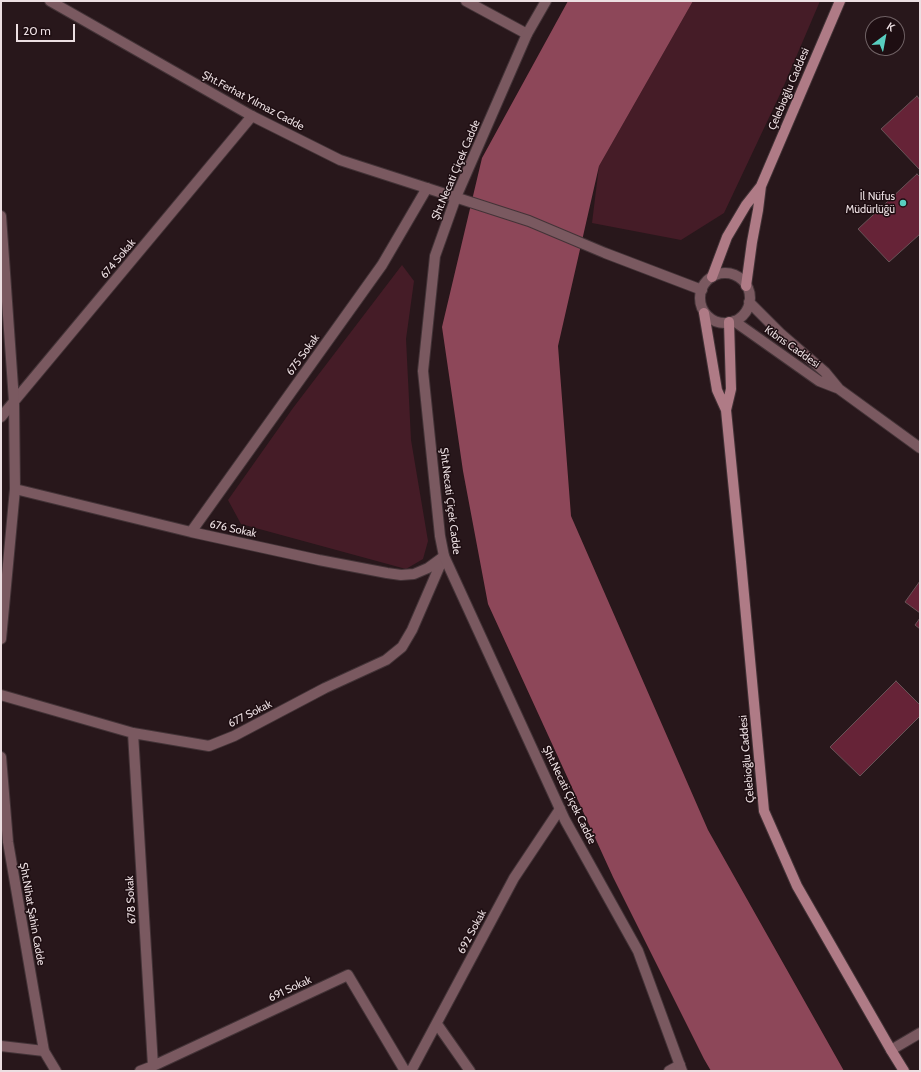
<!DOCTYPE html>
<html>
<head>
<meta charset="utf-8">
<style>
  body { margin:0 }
  #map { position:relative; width:921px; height:1072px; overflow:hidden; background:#28171b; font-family:Cabin,sans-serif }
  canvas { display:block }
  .frame { position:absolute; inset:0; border:2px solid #ecdfe2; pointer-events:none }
  .north { position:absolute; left:865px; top:16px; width:40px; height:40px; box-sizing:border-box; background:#1e0e12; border:1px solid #706265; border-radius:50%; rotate:32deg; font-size:11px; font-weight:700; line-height:16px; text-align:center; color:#ecdfe2 }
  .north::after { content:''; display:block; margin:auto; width:14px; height:18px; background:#58cec0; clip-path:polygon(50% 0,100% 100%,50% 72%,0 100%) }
  .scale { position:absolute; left:16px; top:24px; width:59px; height:18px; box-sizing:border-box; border:2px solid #ecdfe2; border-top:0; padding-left:5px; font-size:12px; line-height:14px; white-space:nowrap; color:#ecdfe2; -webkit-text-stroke:3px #1e0e12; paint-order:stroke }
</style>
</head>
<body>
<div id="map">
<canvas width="921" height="1072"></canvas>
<div class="frame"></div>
<div class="north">K</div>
<div class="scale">20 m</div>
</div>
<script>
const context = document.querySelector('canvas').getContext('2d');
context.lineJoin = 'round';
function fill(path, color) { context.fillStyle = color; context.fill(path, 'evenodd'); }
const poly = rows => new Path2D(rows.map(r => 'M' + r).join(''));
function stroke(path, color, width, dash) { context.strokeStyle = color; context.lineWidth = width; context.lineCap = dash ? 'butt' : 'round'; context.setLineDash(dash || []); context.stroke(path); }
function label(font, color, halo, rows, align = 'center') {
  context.font = font + ' Cabin,sans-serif'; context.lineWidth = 3; context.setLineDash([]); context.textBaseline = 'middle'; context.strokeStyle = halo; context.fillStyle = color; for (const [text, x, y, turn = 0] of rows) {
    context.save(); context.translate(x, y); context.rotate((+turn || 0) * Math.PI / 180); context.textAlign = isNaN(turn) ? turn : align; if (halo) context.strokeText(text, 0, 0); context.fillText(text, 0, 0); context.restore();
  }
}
const green = poly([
  [693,1,820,1,782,90,724,213,681,240,592,223,599,166],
  [402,265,414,281,406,339,411,440,428,541,423,559,406,569,241,524,228,500,293,408]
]);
const water = poly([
  [568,1,693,1,599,166,558,346,571,516,708,830,844,1071,711,1071,704,1059,613,877,488,604,463,471,442,327,482,158]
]);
const building = poly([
  [917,96,920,100,920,170,881,129,917,96],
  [917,174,920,177,920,234,889,262,858,229,917,174],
  [920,581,920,613,905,602,920,581],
  [920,618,920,629,915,625,920,618],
  [896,681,920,705,920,716,860,776,830,747,896,681]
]);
const minor = poly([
  [466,1,527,34],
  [1,417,252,116],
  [15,489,191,532,319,560,387,573,401,575,414,574,428,568,443,557],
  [191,532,382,265,427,188],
  [1,695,133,733,209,746,234,736,325,688,386,660,402,647,412,630,444,556],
  [133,733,153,1066],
  [437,1024,470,1071],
  [1,1046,44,1051],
  [891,1050,920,1033],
  [140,1071,153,1066,348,975,405,1071],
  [411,1071,514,878,560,809],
  [669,1071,680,1065]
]);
const tertiary = poly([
  [50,1,252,116,340,160,529,221,605,253,702,290],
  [546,1,527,34,456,197,435,256,423,371,440,536,444,556,565,820,638,951,682,1071],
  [1,216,14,401,15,489,1,639],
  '700 298a25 25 0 1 1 50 0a25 25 0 1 1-50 0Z',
  [749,302,780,333,825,372,839,389,920,448],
  [734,321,819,381,837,388],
  [1,757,8,842,44,1051,56,1071]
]);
const secondary = poly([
  [712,277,727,237,746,205,761,186,840,1],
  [746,286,752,242,758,210,761,186],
  [704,313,717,390,726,410,731,389,729,322],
  [726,410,741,562,764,811,797,886,891,1050,904,1071]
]);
const markers = [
  [903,203,4,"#58cec0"]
];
const streetNames = [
  ["Çelebioğlu Caddesi",789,89,-67],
  ["Şht.Ferhat Yılmaz Cadde",253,101,28],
  ["Şht.Necati Çiçek Cadde",456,170,-67],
  ["674 Sokak",118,259,-50],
  ["Kıbrıs Caddesi",792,347,35],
  ["675 Sokak",303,355,-54],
  ["Şht.Necati Çiçek Cadde",450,501,83],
  ["676 Sokak",233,529,12],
  ["677 Sokak",250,714,-27],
  ["Çelebioğlu Caddesi",747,759,-95],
  ["Şht.Necati Çiçek Cadde",569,795,64],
  ["678 Sokak",131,900,-93],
  ["Şht.Nihat Şahin Cadde",32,914,80],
  ["692 Sokak",472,932,-62],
  ["691 Sokak",290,989,-25]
];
const poiNames = [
  ["İl Nüfus",895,197],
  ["Müdürlüğü",895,210]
];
fill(green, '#451c27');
fill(water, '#8d4759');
fill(building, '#662337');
stroke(building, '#685357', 1);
stroke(minor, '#433337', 12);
stroke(tertiary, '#433337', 12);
stroke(secondary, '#433337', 12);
stroke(minor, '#7a5960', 10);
stroke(tertiary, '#7a5960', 10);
stroke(secondary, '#af7b86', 10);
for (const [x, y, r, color] of markers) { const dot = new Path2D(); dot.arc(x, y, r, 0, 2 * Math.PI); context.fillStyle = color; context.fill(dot); stroke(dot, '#1e0e12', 1.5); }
label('11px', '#ecdfe2', '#1e0e12', streetNames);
label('11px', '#ecdfe2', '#1e0e12', poiNames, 'right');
</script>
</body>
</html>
